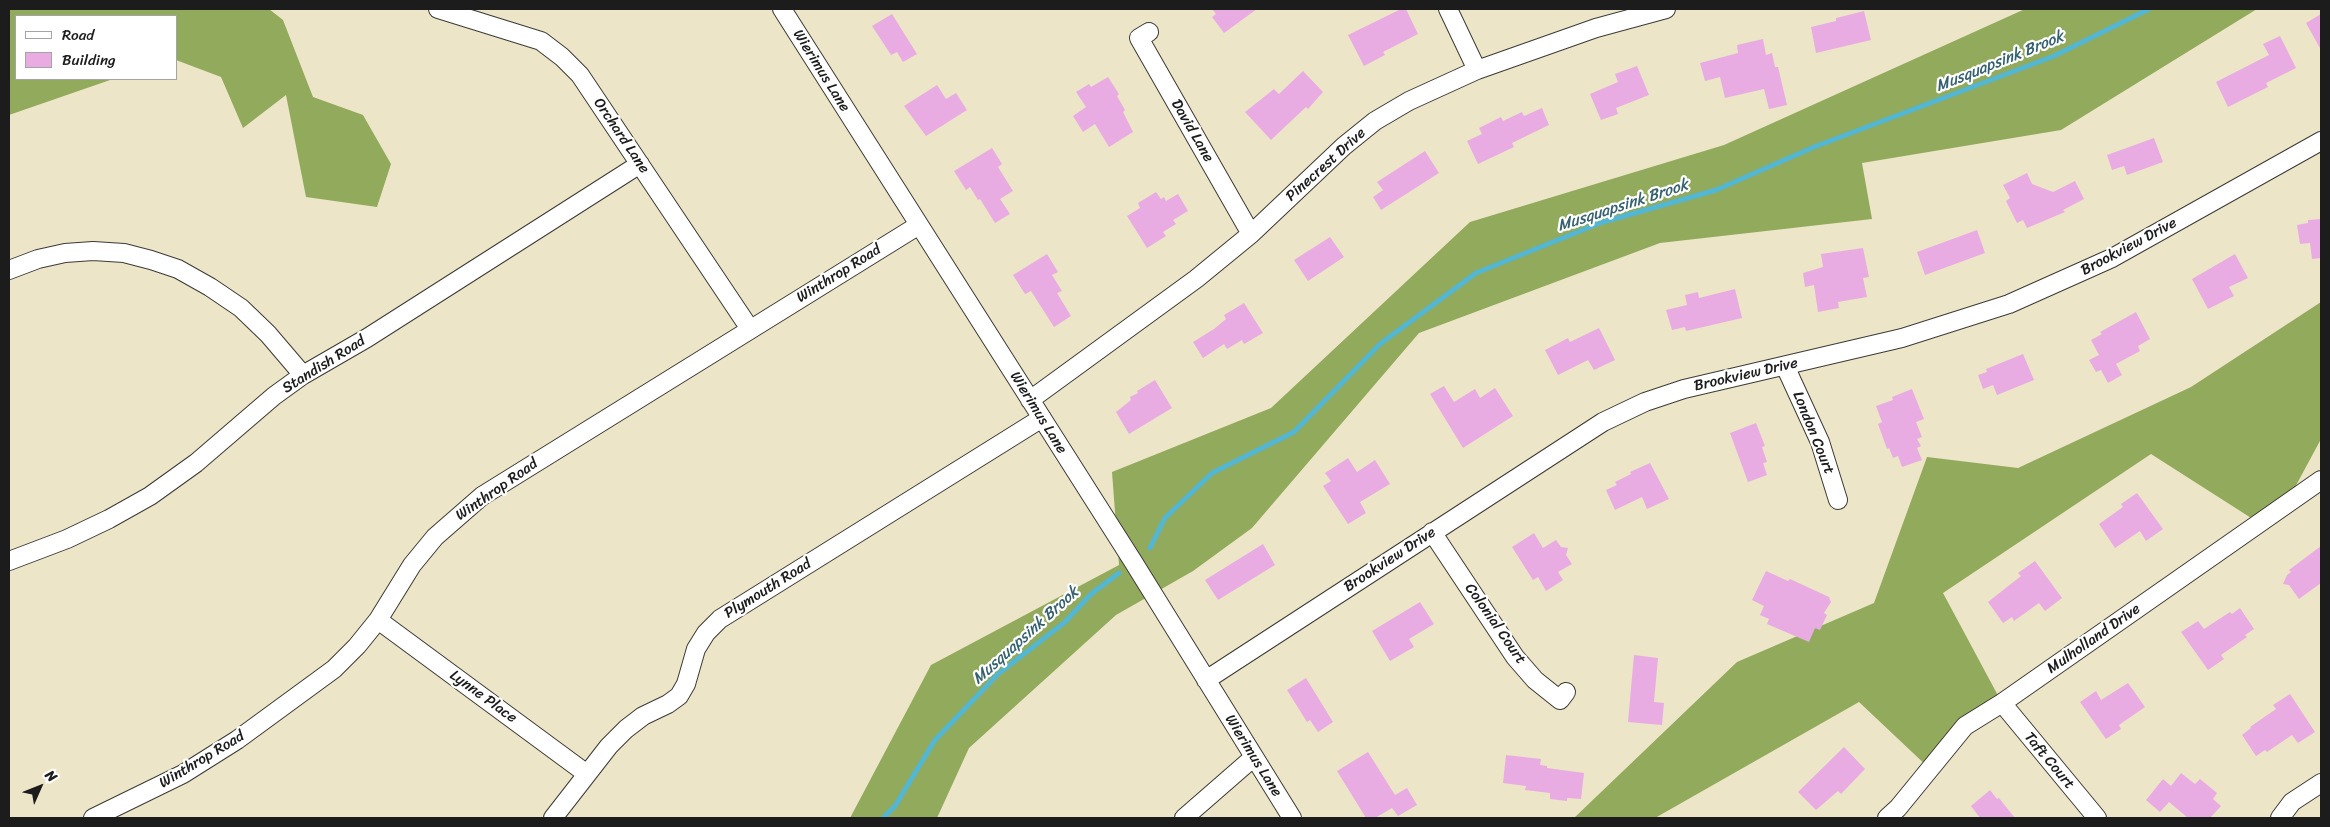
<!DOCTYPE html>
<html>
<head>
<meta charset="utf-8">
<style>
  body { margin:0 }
  #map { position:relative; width:2330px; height:827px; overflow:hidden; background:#ede5c8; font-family:Sriracha,sans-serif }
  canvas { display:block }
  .frame { position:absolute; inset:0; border:10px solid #1c1c1c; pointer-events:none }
  .legend { position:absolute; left:15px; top:15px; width:162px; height:65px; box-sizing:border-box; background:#fff; border:1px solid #a4a4a4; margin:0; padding:6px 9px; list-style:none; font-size:15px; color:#1c1c1c }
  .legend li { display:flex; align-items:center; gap:10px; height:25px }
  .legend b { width:25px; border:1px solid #a4a4a4 }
  .north { position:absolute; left:15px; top:762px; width:50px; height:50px; -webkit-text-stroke:4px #fff; paint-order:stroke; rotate:46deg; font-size:14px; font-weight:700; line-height:20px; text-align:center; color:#1c1c1c }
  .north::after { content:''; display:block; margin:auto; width:18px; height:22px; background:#1c1c1c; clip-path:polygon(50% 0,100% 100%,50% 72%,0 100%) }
</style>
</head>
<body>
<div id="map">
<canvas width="2330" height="827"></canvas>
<div class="frame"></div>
<ul class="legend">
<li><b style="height:6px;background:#fff"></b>Road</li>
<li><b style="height:14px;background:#e8ace3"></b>Building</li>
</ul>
<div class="north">N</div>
</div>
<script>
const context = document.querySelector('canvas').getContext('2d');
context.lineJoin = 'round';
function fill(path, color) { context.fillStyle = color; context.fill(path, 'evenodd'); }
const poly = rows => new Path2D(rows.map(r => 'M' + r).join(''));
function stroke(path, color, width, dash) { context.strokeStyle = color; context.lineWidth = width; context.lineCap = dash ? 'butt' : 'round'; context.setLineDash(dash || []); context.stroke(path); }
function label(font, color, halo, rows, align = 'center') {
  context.font = font + ' Sriracha,sans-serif'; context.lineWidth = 4.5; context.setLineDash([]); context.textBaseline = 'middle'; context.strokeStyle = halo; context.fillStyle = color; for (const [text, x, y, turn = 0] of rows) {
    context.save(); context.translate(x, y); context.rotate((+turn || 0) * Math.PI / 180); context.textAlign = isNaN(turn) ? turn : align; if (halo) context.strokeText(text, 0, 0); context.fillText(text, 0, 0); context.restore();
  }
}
const forest = poly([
  [9,9,269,9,283,20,313,97,363,115,391,164,377,207,306,197,286,95,243,128,221,77,176,60,176,16,16,16,16,79,113,79,9,115],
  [2025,9,2257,9,2061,130,1862,163,1872,219,1660,243,1419,333,1252,528,1193,571,1116,615,969,748,937,818,850,818,931,665,1119,565,1112,472,1271,408,1470,222,1724,145],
  [2321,302,2321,439,2286,504,2259,523,2151,454,1943,593,2002,703,1930,769,1859,702,1655,818,1574,818,1737,662,1874,603,1927,457,2018,468,2191,387]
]);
const stream = poly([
  [1150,548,1165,518,1212,473,1294,432,1380,344,1476,273,1600,223,1716,190,1814,147,2054,56,2149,9],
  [883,818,895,806,935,740,998,674,1065,622,1091,594,1119,573]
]);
const building = poly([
  [1212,9,1257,9,1224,33,1212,17,1216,14],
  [1401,9,1406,9,1418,34,1383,52,1385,55,1364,66,1348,35],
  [1864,11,1871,40,1816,53,1811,27,1836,21,1836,18],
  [892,14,917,54,903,62,897,52,891,55,872,26],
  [2321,14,2321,50,2306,23],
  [2280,36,2296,68,2266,83,2268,87,2228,107,2216,82,2269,55,2263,44],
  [1763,39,1766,55,1772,53,1775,67,1778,67,1787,105,1769,109,1764,89,1725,98,1720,77,1705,81,1700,63,1738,53,1737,45],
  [1637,66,1649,95,1616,108,1618,114,1601,120,1590,94,1618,82,1615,74],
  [1303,71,1323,92,1308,109,1306,107,1271,140,1245,112,1274,89,1279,94],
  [1108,77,1119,94,1117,96,1125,110,1123,112,1133,132,1109,147,1095,124,1083,132,1073,116,1086,107,1076,92,1089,84,1091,87],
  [937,85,946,99,956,93,967,110,926,136,904,106],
  [1542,108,1549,125,1512,143,1514,147,1478,164,1467,141,1482,134,1479,128,1501,117,1503,121,1522,112,1524,116],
  [2154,138,2163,162,2127,175,2124,166,2112,170,2107,155],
  [992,148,1002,164,998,167,1013,191,1000,199,1010,214,995,223,980,199,978,200,970,187,966,190,954,171],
  [1425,151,1439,173,1381,210,1373,197,1383,190,1377,182],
  [2027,173,2032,184,2053,192,2075,181,2084,199,2063,210,2065,212,2027,228,2023,220,2017,223,2006,201,2010,198,2003,185],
  [1156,192,1161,199,1164,197,1166,201,1178,194,1188,211,1173,220,1176,224,1163,232,1166,236,1147,248,1127,216,1140,208,1138,203],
  [2321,219,2321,258,2312,259,2310,243,2300,244,2297,225,2308,223,2308,220],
  [1977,230,1985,253,1925,275,1917,252],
  [1330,237,1344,257,1308,281,1294,260],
  [1863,248,1869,277,1863,278,1867,297,1838,302,1839,308,1818,312,1814,285,1805,287,1803,273,1823,267,1821,254],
  [1047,254,1058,272,1052,275,1062,291,1057,293,1071,316,1054,327,1031,291,1025,294,1013,275],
  [2235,254,2248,278,2229,287,2234,296,2208,309,2192,279],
  [1735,289,1742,318,1686,331,1685,327,1672,330,1666,310,1687,305,1685,295,1698,292,1699,298],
  [1244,303,1263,333,1244,344,1242,340,1227,349,1224,344,1203,358,1193,342,1214,329,1226,319,1224,315],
  [2136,312,2150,339,2138,346,2140,351,2116,364,2122,375,2108,383,2101,370,2096,372,2089,360,2099,355,2091,340,2102,334,2100,332],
  [1599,328,1615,360,1594,370,1588,360,1558,375,1545,350,1568,338,1570,342],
  [2023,354,2034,380,1997,395,1993,385,1983,389,1978,375,1987,372,1986,369],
  [1155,380,1172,408,1129,434,1116,412,1131,400,1130,397,1138,393,1137,391],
  [1444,386,1454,402,1475,389,1480,398,1495,388,1513,416,1463,448,1430,394],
  [1912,389,1924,419,1916,422,1922,437,1917,439,1921,446,1917,448,1922,460,1902,467,1898,456,1893,458,1889,448,1887,449,1878,424,1882,422,1876,406,1893,400,1892,397],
  [1756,423,1765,446,1762,447,1767,462,1763,463,1767,475,1748,482,1730,433],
  [1348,458,1357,472,1375,460,1390,484,1360,502,1366,513,1348,524,1323,486,1331,481,1325,473],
  [1650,463,1669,499,1647,509,1642,497,1615,510,1606,490,1617,485,1615,482,1631,474,1630,472],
  [2137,493,2163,529,2146,541,2140,531,2115,548,2099,524,2123,507,2121,504],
  [1534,533,1543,548,1556,540,1561,547,1568,548,1566,555,1572,564,1558,572,1563,580,1546,591,1538,577,1533,580,1512,547],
  [1263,544,1275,565,1218,600,1205,580],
  [2321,546,2321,583,2299,599,2289,585,2283,584,2287,575,2291,572,2289,570],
  [2035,561,2062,598,2045,611,2039,603,2014,621,2012,617,2003,623,1988,602,2021,576,2018,573],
  [1766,571,1788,581,1790,579,1829,597,1831,602,1824,613,1827,615,1820,630,1815,628,1809,642,1767,624,1769,619,1760,615,1764,606,1752,600],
  [1420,602,1434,624,1409,639,1414,647,1390,661,1372,631],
  [2240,608,2254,629,2245,635,2247,637,2221,655,2224,659,2208,670,2181,632,2198,621,2204,629,2230,612,2232,614],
  [1634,655,1658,658,1654,702,1664,703,1662,725,1628,722],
  [1306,678,1333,722,1318,732,1310,720,1307,722,1287,690],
  [2128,683,2145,707,2119,725,2121,729,2106,739,2080,702,2096,691,2101,700],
  [2290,694,2315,732,2298,743,2292,735,2267,752,2265,750,2256,756,2242,735,2251,728,2250,727,2276,709,2273,705],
  [1844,747,1865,769,1841,794,1838,791,1816,810,1798,792],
  [1368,752,1395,795,1407,788,1417,805,1398,816,1392,808,1375,818,1366,818,1337,771],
  [1506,755,1541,759,1540,765,1547,766,1547,768,1584,773,1581,799,1567,798,1567,801,1550,799,1550,793,1525,790,1526,786,1503,783],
  [2181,773,2195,784,2200,779,2217,793,2213,799,2221,806,2210,818,2188,818,2169,802,2160,812,2146,800,2163,779,2171,786],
  [1990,790,1997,799,1999,798,2015,818,1980,818,1971,806]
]);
const street = poly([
  [438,9,541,41,562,57,580,75,750,329],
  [782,9,1134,563,1292,818],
  [1448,9,1477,70],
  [1149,32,1139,38,1251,234],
  [9,270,38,259,65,253,93,251,124,253,151,260,178,269,210,287,241,308,268,334,303,375],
  [1785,366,1820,442,1838,500],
  [1030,400,1196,279,1251,234,1344,146,1375,121,1409,101,1477,70,1596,28,1666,9],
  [1432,532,1515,657,1535,680,1560,700,1566,692],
  [9,561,67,539,109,519,150,496,196,463,274,396,303,375,367,338,640,164],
  [378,620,587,774],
  [1206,680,1603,422,1645,402,1684,389,1902,338,2009,304,2112,258,2321,141],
  [2002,703,2097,818],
  [93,818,183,774,237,740,334,669,357,646,378,620,412,565,435,537,482,496,919,225],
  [553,818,609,746,626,729,643,716,668,704,679,696,686,684,696,649,706,633,720,619,1042,418],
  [1184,818,1254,757],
  [1887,818,1898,808,1965,726,2002,703,2321,480],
  [2280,818,2292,802,2321,783]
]);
const streetNames = [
  ["Wierimus Lane",821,71,58],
  ["David Lane",1192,131,60],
  ["Orchard Lane",621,136,56],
  ["Pinecrest Drive",1326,165,-42],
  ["Brookview Drive",2129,247,-28],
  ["Winthrop Road",839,274,-32],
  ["Standish Road",324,365,-32],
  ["Brookview Drive",1746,375,-13],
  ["Wierimus Lane",1038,413,58],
  ["London Court",1813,433,68],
  ["Winthrop Road",497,490,-35],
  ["Brookview Drive",1390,560,-33],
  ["Plymouth Road",768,589,-32],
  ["Colonial Court",1495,624,55],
  ["Mulholland Drive",2094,639,-35],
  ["Lynne Place",483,697,36],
  ["Wierimus Lane",1253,756,58],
  ["Winthrop Road",202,760,-31],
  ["Taft Court",2049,761,50]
];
const waterNames = [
  ["Musquapsink Brook",2000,62,-22],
  ["Musquapsink Brook",1623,206,-18],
  ["Musquapsink Brook",1026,636,-42]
];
fill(forest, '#92aa5c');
stroke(stream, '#53b6d2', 5);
fill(building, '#e8ace3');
stroke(street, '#3b3a36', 20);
stroke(street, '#fff', 18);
label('15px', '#1c1c1c', '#fff', streetNames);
label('italic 16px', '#35616e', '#fff', waterNames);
</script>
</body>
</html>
